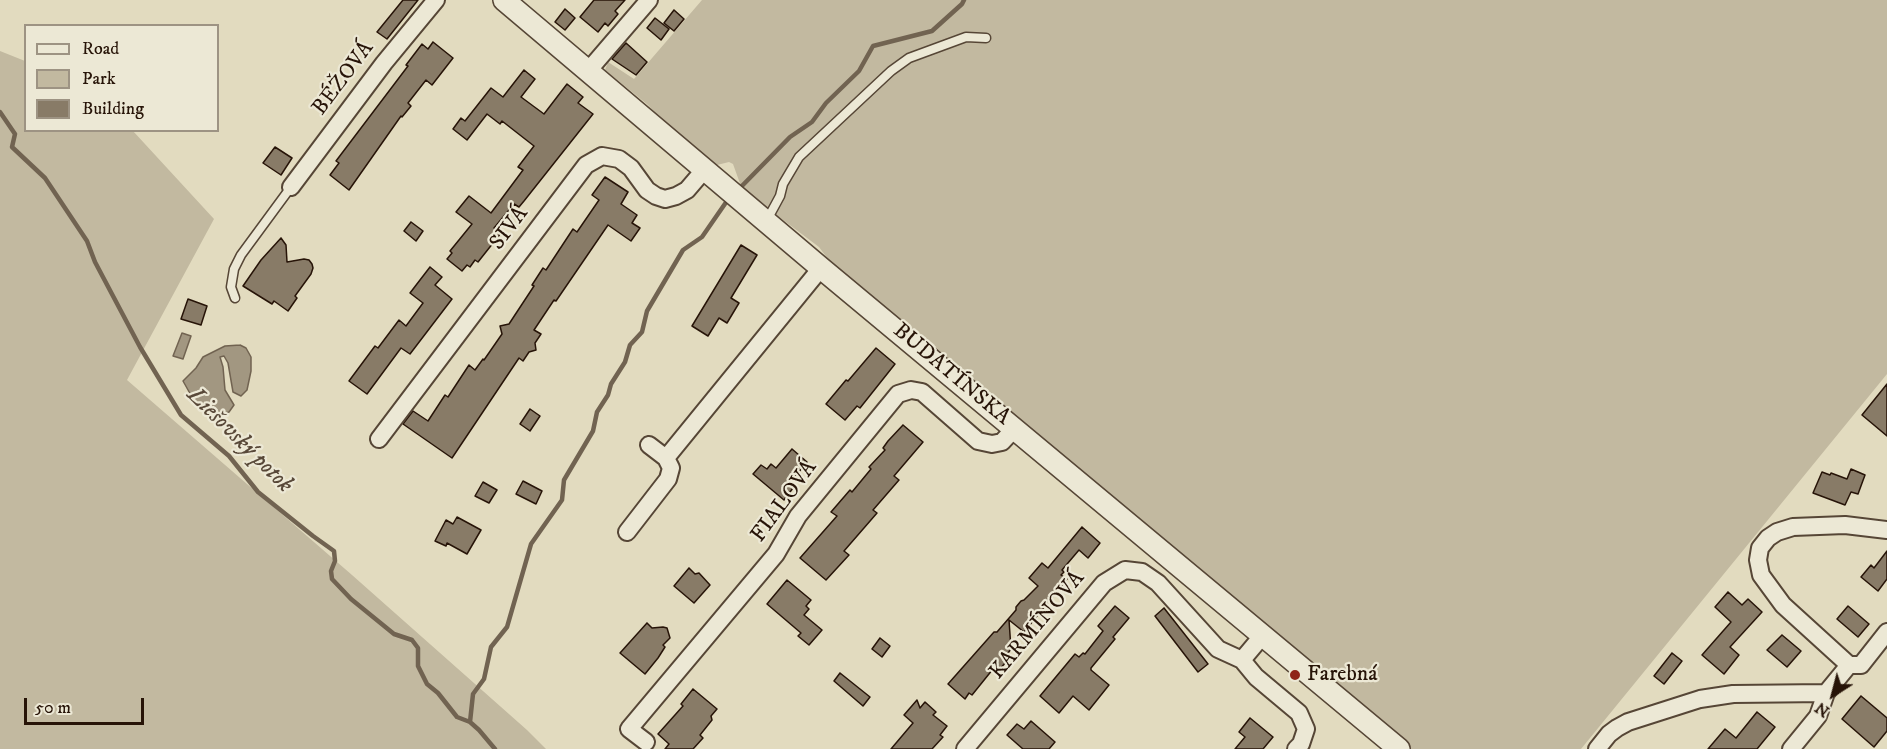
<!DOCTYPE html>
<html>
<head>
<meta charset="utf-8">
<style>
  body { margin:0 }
  #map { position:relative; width:1887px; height:749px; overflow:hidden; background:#e2dbbf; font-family:"IM FELL DW Pica",serif }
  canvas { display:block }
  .legend { position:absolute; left:24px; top:24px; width:195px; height:108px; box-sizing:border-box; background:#ece8d5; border:2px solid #9d9383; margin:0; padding:8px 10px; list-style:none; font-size:18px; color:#271408 }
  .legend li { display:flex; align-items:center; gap:12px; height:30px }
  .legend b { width:30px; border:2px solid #9d9383 }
  .north { position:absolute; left:1803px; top:665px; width:60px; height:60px; -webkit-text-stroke:4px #ece8d5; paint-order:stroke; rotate:216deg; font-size:16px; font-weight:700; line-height:24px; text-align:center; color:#271408 }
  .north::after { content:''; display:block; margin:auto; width:21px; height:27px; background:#271408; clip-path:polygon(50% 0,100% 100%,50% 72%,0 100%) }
  .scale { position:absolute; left:24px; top:698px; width:120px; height:27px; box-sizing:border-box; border:3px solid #271408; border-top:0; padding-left:8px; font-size:18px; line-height:21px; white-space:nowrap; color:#271408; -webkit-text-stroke:4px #ece8d5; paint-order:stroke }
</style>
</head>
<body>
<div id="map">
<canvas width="1887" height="749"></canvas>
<ul class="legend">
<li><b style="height:8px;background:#ece8d5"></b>Road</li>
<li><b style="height:16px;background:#c2b9a0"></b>Park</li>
<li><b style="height:16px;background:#887b67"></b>Building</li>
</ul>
<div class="north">N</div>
<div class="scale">50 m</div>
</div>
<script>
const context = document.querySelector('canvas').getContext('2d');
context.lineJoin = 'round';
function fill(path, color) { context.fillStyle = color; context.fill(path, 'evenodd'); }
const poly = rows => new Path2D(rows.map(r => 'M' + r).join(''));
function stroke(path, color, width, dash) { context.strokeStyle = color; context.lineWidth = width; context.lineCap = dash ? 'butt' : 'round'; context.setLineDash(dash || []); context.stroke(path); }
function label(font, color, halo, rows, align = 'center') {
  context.font = font + ' "IM FELL DW Pica",serif'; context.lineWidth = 4.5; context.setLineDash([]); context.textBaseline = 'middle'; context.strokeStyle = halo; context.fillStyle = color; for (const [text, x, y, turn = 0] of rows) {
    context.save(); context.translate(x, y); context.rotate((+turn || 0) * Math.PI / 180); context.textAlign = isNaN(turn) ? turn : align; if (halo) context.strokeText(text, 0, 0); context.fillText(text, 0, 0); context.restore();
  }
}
const green = poly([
  [702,0,1887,0,1887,374,1581,749,1385,749,873,320,819,247,742,189,733,164,729,162,713,166,687,149,648,105,605,70,608,62,634,79],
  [0,51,25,61,26,130,133,131,214,219,127,380,352,575,527,730,546,749,0,749]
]);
const water = poly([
  [182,333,191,336,183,359,173,356,182,333],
  [240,345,246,348,251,357,251,371,247,390,241,396,233,392,228,363,224,356,220,357,223,367,225,390,234,405,229,412,223,414,212,414,202,410,197,406,183,381,196,368,203,357,225,346,240,345]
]);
const stream = poly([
  [0,112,15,134,12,147,45,178,87,241,95,262,140,347,181,415,229,456,258,492,313,536,334,551,335,561,331,571,332,579,351,599,394,634,412,640,418,648,418,666,427,684,438,693,457,717,470,722,479,730,495,749],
  [737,191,790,137,812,122,826,103,859,71,873,46,932,31,962,4,964,0],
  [470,722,473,694,484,679,491,647,507,627,531,544,562,500,564,480,593,431,597,412,608,395,611,384,625,362,630,345,642,332,647,311,683,250,702,237,729,198]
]);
const building = poly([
  [403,0,418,0,387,39,377,32,403,0],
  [594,0,625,0,615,11,618,14,608,26,605,23,598,32,580,17,594,0],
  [565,9,575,18,565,30,555,22,565,9],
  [674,10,684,19,674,31,664,23,674,10],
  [655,18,669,29,661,40,647,28,655,18],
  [433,42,453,58,432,85,426,80,408,103,411,106,402,117,401,116,349,190,330,175,339,163,336,161,408,66,406,65,422,44,428,49,433,42],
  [626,43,647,62,636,75,612,59,626,43],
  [524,70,535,79,521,97,544,114,567,84,583,97,578,103,593,114,524,201,519,207,514,204,494,228,501,233,478,262,475,260,470,267,467,265,462,271,447,259,452,253,450,251,472,224,456,212,469,196,491,213,523,170,518,167,534,146,502,121,500,124,487,114,467,140,453,129,461,118,465,121,491,88,503,97,524,70],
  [275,147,292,158,281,175,263,163,275,147],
  [605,177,628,192,621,204,637,215,632,223,640,228,631,241,608,225,556,301,554,300,534,330,541,334,535,343,536,350,529,352,523,361,519,358,452,458,403,424,413,411,428,421,445,395,448,397,469,365,475,370,483,359,484,360,502,334,500,326,509,324,534,286,532,285,543,268,546,270,573,229,577,232,599,200,592,195,605,177],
  [411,222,423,231,416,241,404,231,411,222],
  [281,238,286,245,287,262,304,259,309,260,312,264,313,268,311,274,295,296,297,298,288,311,274,301,272,304,243,286,261,260,281,238],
  [741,245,757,255,731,298,739,303,727,323,719,318,708,336,692,326,741,245],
  [430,267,442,277,435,285,452,299,410,354,401,348,367,394,349,381,375,346,378,348,399,320,406,326,423,303,410,293,430,267],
  [188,299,207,306,201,325,181,319,188,299],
  [876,348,895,364,860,408,857,406,845,420,826,404,846,380,848,381,876,348],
  [1887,384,1887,436,1862,415,1887,384],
  [530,409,540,416,530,431,520,424,530,409],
  [903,425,923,442,894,476,899,480,873,510,877,513,844,551,849,555,826,580,800,558,837,516,831,512,850,490,852,492,871,469,869,467,885,450,883,448,888,441,903,425],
  [792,449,807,462,789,484,793,488,784,500,753,474,761,465,767,469,771,464,776,468,792,449],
  [1851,469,1865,475,1858,494,1851,492,1845,505,1813,493,1822,472,1830,475,1831,473,1847,479,1851,469],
  [523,481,542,491,536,504,516,494,523,481],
  [483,482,497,490,489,503,475,496,483,482],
  [457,517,481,530,467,554,447,543,446,546,435,541,446,520,453,524,457,517],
  [1082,527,1100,543,1088,558,1079,550,1062,570,1064,572,1061,575,1067,579,1024,632,1009,620,1011,649,1005,657,1006,662,999,670,993,669,972,695,969,693,965,699,948,684,994,632,997,632,1016,610,1016,607,1021,601,1024,600,1038,586,1029,578,1042,563,1048,568,1082,527],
  [1887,551,1887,579,1878,591,1861,577,1871,565,1874,568,1887,551],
  [689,568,695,574,699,573,710,585,694,603,674,586,689,568],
  [787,580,811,600,806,606,809,609,804,615,822,630,809,645,798,636,801,633,767,604,787,580],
  [1728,592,1742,605,1748,599,1762,612,1730,647,1739,655,1724,674,1702,655,1731,622,1715,607,1728,592],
  [1115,606,1129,618,1113,637,1115,639,1091,668,1091,670,1109,685,1089,710,1073,696,1059,713,1040,696,1075,654,1079,657,1083,653,1085,654,1103,631,1098,626,1115,606],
  [1848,606,1869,624,1858,637,1837,619,1848,606],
  [1164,608,1208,664,1198,672,1155,616,1164,608],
  [647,623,652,628,663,627,667,628,670,638,663,645,665,647,658,658,645,674,620,653,647,623],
  [1782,635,1801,651,1787,667,1767,650,1782,635],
  [880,638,890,646,882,657,872,649,880,638],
  [1672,653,1682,661,1664,684,1654,676,1672,653],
  [840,673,870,697,863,706,834,681,840,673],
  [693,689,717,709,711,716,712,720,700,735,703,738,693,749,665,749,669,744,658,734,683,706,681,704,693,689],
  [1861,696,1887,718,1887,731,1874,747,1842,719,1861,696],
  [917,700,920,708,925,702,936,712,933,715,947,726,940,735,943,737,932,749,891,749,913,723,904,715,917,700],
  [1757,712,1775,727,1757,749,1708,749,1725,729,1736,738,1757,712],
  [1250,718,1273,737,1263,749,1235,749,1245,737,1239,732,1250,718],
  [1031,721,1055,742,1049,749,1023,749,1007,735,1017,724,1024,729,1031,721]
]);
const service = poly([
  [767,220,780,196,783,184,799,157,891,71,909,58,966,37,986,38],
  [235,298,231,287,234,269,241,255,291,187]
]);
const minor = poly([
  [588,71,649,0],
  [291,187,384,63,436,0],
  [379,439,586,165,602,156,619,159,631,168,647,190,656,196,665,199,676,196,687,190,705,169],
  [649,445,666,458],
  [1887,530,1845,525,1793,527,1777,532,1768,538,1760,548,1758,560,1761,575,1783,605,1849,665,1861,665,1887,632],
  [627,532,668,479,671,468,666,458,821,268],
  [1242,660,1263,635],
  [646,742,629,729,776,554,798,516,898,394,911,390,922,392,978,441,992,444,1002,442,1015,428],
  [965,749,1104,583,1125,570,1142,572,1158,583,1218,649,1242,660,1256,677,1299,713,1306,729,1301,744,1296,749],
  [1597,749,1609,734,1617,728,1628,722,1700,699,1733,694,1826,693],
  [1791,749,1818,716,1826,693,1849,665]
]);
const tertiary = poly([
  [504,0,821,268,1399,749]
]);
const markers = [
  [1295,675,6,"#8f2418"]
];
const streetNames = [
  ["BÉŽOVÁ",344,79,-53],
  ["SIVÁ",510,229,-53],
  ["BUDATÍNSKA",951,375,40],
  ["FIALOVÁ",785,502,-54],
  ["KARMÍNOVÁ",1038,626,-50]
];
const poiNames = [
  ["Farebná",1307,675]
];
const waterNames = [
  ["Liešovský potok",239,441,45]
];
fill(green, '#c2b9a0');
fill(water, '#a29781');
stroke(water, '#716351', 1.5);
stroke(stream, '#716351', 4.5);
fill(building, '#887b67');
stroke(building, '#271408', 1.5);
stroke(service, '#564636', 11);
stroke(minor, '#564636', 20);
stroke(tertiary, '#564636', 24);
stroke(service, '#ece8d5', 8);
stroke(minor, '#ece8d5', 16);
stroke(tertiary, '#ece8d5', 21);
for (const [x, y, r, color] of markers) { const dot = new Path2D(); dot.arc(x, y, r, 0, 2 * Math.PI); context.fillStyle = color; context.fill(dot); stroke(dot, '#ece8d5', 2); }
label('22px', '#271408', '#ece8d5', streetNames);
label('22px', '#271408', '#ece8d5', poiNames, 'left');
label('italic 24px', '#584838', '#ece8d5', waterNames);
</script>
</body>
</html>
